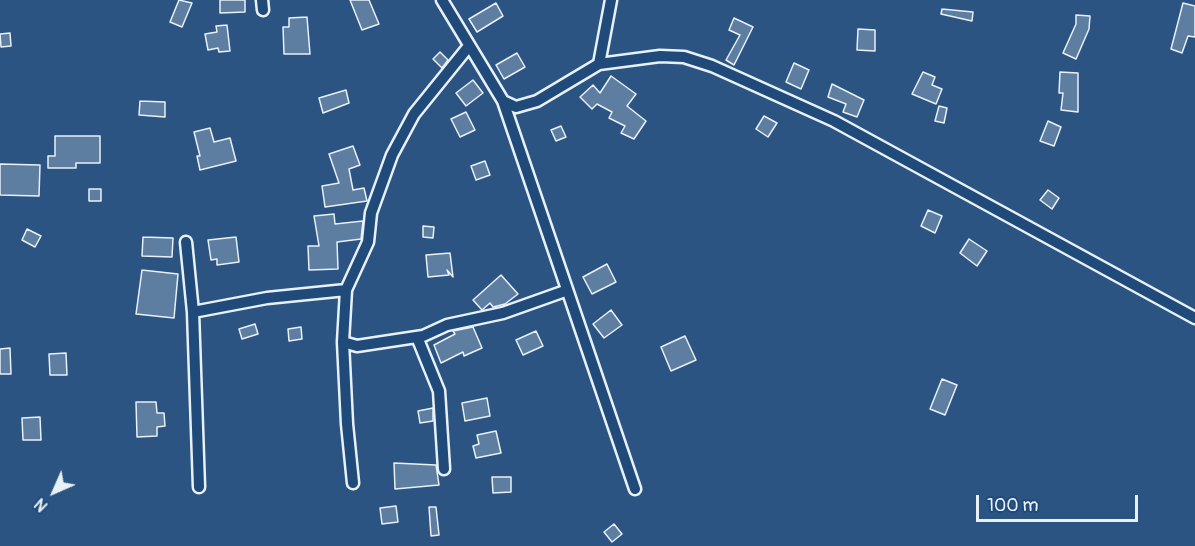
<!DOCTYPE html>
<html>
<head>
<meta charset="utf-8">
<style>
  body { margin:0 }
  #map { position:relative; width:1195px; height:546px; overflow:hidden; background:#2b5482; font-family:Pangolin,sans-serif }
  canvas { display:block }
  .north { position:absolute; left:24px; top:462px; width:60px; height:60px; -webkit-text-stroke:4px #1f4a7a; paint-order:stroke; rotate:225deg; font-size:16px; font-weight:700; line-height:24px; text-align:center; color:#e8f1f8 }
  .north::after { content:''; display:block; margin:auto; width:21px; height:27px; background:#e8f1f8; clip-path:polygon(50% 0,100% 100%,50% 72%,0 100%) }
  .scale { position:absolute; left:976px; top:495px; width:162px; height:27px; box-sizing:border-box; border:3px solid #e8f1f8; border-top:0; padding-left:8px; font-size:18px; line-height:21px; white-space:nowrap; color:#e8f1f8; -webkit-text-stroke:4px #1f4a7a; paint-order:stroke }
</style>
</head>
<body>
<div id="map">
<canvas width="1195" height="546"></canvas>
<div class="north">N</div>
<div class="scale">100 m</div>
</div>
<script>
const context = document.querySelector('canvas').getContext('2d');
context.lineJoin = 'round';
function fill(path, color) { context.fillStyle = color; context.fill(path, 'evenodd'); }
const poly = rows => new Path2D(rows.map(r => 'M' + r).join(''));
function stroke(path, color, width, dash) { context.strokeStyle = color; context.lineWidth = width; context.lineCap = dash ? 'butt' : 'round'; context.setLineDash(dash || []); context.stroke(path); }
const building = poly([
  [179,0,192,3,182,27,170,22,179,0],
  [220,0,245,0,245,12,220,13,220,0],
  [350,0,369,0,379,24,362,30,350,0],
  [496,3,503,16,477,32,469,19,496,3],
  [1183,3,1195,6,1195,37,1188,36,1182,53,1171,49,1183,3],
  [942,9,973,12,972,21,941,14,942,9],
  [1076,15,1090,16,1089,29,1076,59,1063,53,1076,24,1076,15],
  [307,17,310,54,284,54,283,27,289,27,289,18,307,17],
  [734,18,753,27,734,65,726,60,740,35,729,30,734,18],
  [227,25,230,51,219,52,218,48,208,50,205,34,217,32,216,26,227,25],
  [858,29,875,30,875,51,857,50,858,29],
  [10,33,11,46,1,47,0,34,10,33],
  [440,52,448,60,442,68,433,59,440,52],
  [517,53,525,67,504,79,496,65,517,53],
  [794,63,809,70,801,89,786,82,794,63],
  [923,72,935,77,932,85,942,89,936,104,912,94,923,72],
  [1060,72,1078,73,1078,112,1061,110,1063,93,1059,93,1060,72],
  [611,76,636,94,627,106,646,121,634,139,621,133,625,126,609,118,612,112,597,104,592,109,580,97,593,85,600,93,611,76],
  [473,80,483,93,466,106,456,93,473,80],
  [832,84,864,100,857,117,843,112,846,104,828,97,832,84],
  [346,90,349,103,323,113,319,98,346,90],
  [140,101,165,102,165,117,139,115,140,101],
  [939,106,947,108,944,123,935,121,939,106],
  [466,112,475,130,460,137,451,119,466,112],
  [764,116,777,123,768,137,756,129,764,116],
  [1048,121,1061,127,1054,146,1040,141,1048,121],
  [561,126,566,137,556,141,551,130,561,126],
  [210,128,214,142,230,138,236,161,200,170,197,156,200,156,194,132,210,128],
  [55,136,100,136,100,163,76,163,76,168,48,168,48,156,55,156,55,136],
  [353,146,360,165,349,169,353,190,364,188,367,201,325,207,322,186,339,183,329,154,353,146],
  [485,161,490,175,476,180,471,166,485,161],
  [0,164,40,165,39,196,0,195,0,164],
  [89,189,101,189,101,201,89,201,89,189],
  [1048,190,1059,198,1052,209,1040,200,1048,190],
  [928,210,942,216,935,233,921,226,928,210],
  [334,214,335,224,363,221,361,239,337,242,338,269,309,270,308,246,319,246,314,216,334,214],
  [423,226,434,227,433,238,423,237,423,226],
  [27,229,41,236,35,247,22,240,27,229],
  [143,237,173,238,172,257,142,256,143,237],
  [236,237,239,262,217,265,217,259,211,260,208,240,236,237],
  [969,239,987,251,977,266,960,253,969,239],
  [450,253,453,277,447,270,449,275,428,277,426,255,450,253],
  [607,264,616,282,592,294,583,277,607,264],
  [142,270,178,274,174,318,136,314,142,270],
  [501,275,518,294,505,304,493,307,490,303,482,310,473,300,501,275],
  [611,310,622,325,604,338,593,324,611,310],
  [255,324,258,334,242,339,239,329,255,324],
  [301,327,302,339,289,341,288,329,301,327],
  [473,327,482,348,464,356,463,352,441,363,434,345,455,334,453,331,473,327],
  [536,331,543,346,523,355,516,340,536,331],
  [685,336,696,360,671,371,661,347,685,336],
  [10,348,11,374,0,374,0,349,10,348],
  [66,353,67,375,50,375,49,354,66,353],
  [942,379,957,385,945,415,930,409,942,379],
  [487,398,490,416,465,421,462,403,487,398],
  [136,402,156,402,157,413,164,413,165,426,157,427,157,436,137,437,136,402],
  [433,408,433,421,420,423,418,411,433,408],
  [40,417,41,440,23,440,22,418,40,417],
  [496,431,501,453,476,458,473,446,479,444,477,435,496,431],
  [394,463,436,465,439,485,395,489,394,463],
  [492,477,511,477,511,492,493,493,492,477],
  [396,506,398,522,382,524,380,508,396,506],
  [429,507,436,507,439,535,431,536,429,507],
  [614,524,622,534,612,542,604,532,614,524]
]);
const minor = poly([
  [262,0,263,10],
  [442,0,503,101,516,107,537,101,599,64,660,56,684,57,712,66,834,121,1195,318],
  [599,64,611,0],
  [503,101,635,489],
  [186,242,193,312,199,487],
  [193,312,267,298,346,290],
  [417,337,439,391,444,469],
  [343,342,357,346,423,336,447,325,503,313,565,291],
  [353,483,347,424,343,342,346,290,368,242,371,213,392,155,414,114,469,46]
]);
fill(building, '#5d7da1');
stroke(building, '#e8f1f8', 1.5);
stroke(minor, '#e8f1f8', 15);
stroke(minor, '#1f4a7a', 10);
</script>
</body>
</html>
